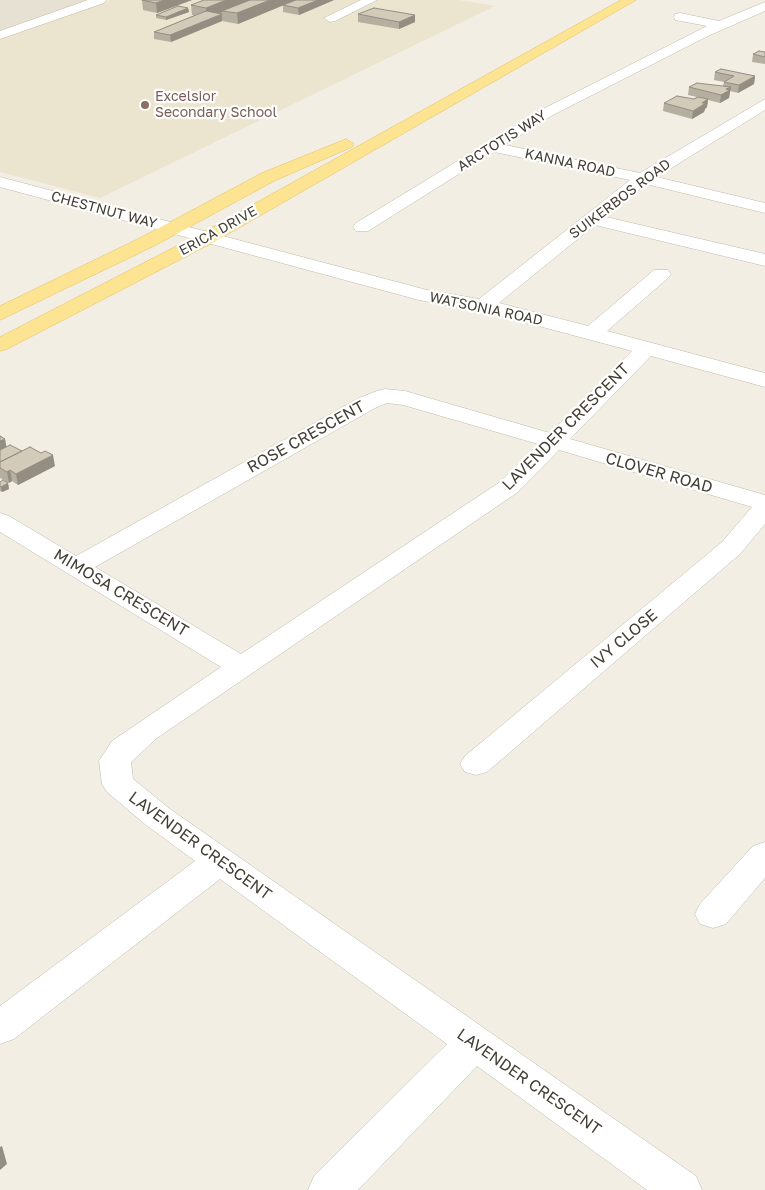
<!DOCTYPE html>
<html>
<head>
<meta charset="utf-8">
<style>
  body { margin:0 }
  canvas { display:block; background:#f2eee4 }
</style>
</head>
<body>
<canvas width="765" height="1190"></canvas>
<script>
const context = document.querySelector('canvas').getContext('2d');
context.lineJoin = 'round';
function fill(path, color) { context.fillStyle = color; context.fill(path, 'evenodd'); }
const poly = rows => new Path2D(rows.map(r => 'M' + r).join(''));
function stroke(path, color, width, dash) { context.strokeStyle = color; context.lineWidth = width; context.lineCap = dash ? 'butt' : 'round'; context.setLineDash(dash || []); context.stroke(path); }
function label(font, color, halo, rows, align = 'center') {
  context.font = font + ' "Golos Text",sans-serif'; context.lineWidth = 4.5; context.setLineDash([]); context.textBaseline = 'middle'; context.strokeStyle = halo; context.fillStyle = color; for (const [text, x, y, turn = 0] of rows) {
    context.save(); context.translate(x, y); context.rotate((+turn || 0) * Math.PI / 180); context.textAlign = isNaN(turn) ? turn : align; if (halo) context.strokeText(text, 0, 0); context.fillText(text, 0, 0); context.restore();
  }
}
const residential = poly([
  [0,0,101,0,0,36]
]);
const education = poly([
  [111,0,459,0,495,6,100,198,0,172,0,39]
]);
const minor = poly([
  [88,0,106,0,104,3,0,39,0,31,88,0],
  [361,0,377,0,335,21,330,22,324,18,361,0],
  [765,2,765,11,708,36,551,116,505,145,640,173,765,99,765,110,657,177,765,203,765,213,646,184,606,217,765,254,765,266,595,225,499,303,588,326,654,270,668,270,671,274,668,278,607,331,765,373,765,387,651,356,570,439,765,495,765,524,740,554,487,772,476,775,465,772,460,764,465,756,722,542,752,507,559,450,518,492,157,738,131,762,133,779,170,809,696,1176,702,1190,647,1190,477,1066,358,1190,308,1190,314,1176,447,1044,220,879,14,1039,0,1044,0,1006,195,861,146,825,107,792,102,784,99,761,112,741,221,667,0,532,0,513,9,516,76,556,359,398,377,391,385,389,405,391,550,433,632,351,494,314,419,300,0,187,0,177,427,290,479,299,630,180,494,152,368,231,356,231,353,227,356,223,541,110,707,26,675,20,674,17,675,14,680,13,719,21,765,2],
  [387,403,403,405,538,444,500,482,241,654,95,567,375,408,387,403],
  [765,842,765,878,726,924,713,928,700,924,695,914,700,904,753,846,765,842]
]);
const major = poly([
  [621,0,636,0,214,242,7,349,0,351,0,337,200,234,621,0],
  [346,139,354,144,352,147,274,181,156,245,0,320,0,306,142,237,262,173,346,139]
]);
const wall = poly([
  [142,0,192,0,157,13,143,10],
  [296,0,238,24,222,21,171,42,154,39,154,32,195,15,192,15,191,5],
  [296,0,334,0,299,15,283,12,283,5],
  [188,8,189,12,166,20,156,18,156,15],
  [358,14,415,22,399,29,358,22],
  [765,52,765,64,752,62,753,54],
  [715,72,755,76,754,84,738,93,730,91,729,98,720,103,708,100,707,107,705,109,704,112,692,119,663,111,664,103,694,99,697,97,688,95,689,87,723,86,724,82,714,80],
  [0,436,5,439,6,447,22,451,55,466,18,485,12,481,9,483,0,478],
  [0,482,8,483,9,489,2,492,0,491]
]);
const shadedWall = poly([
  [164,0,192,0,157,13,156,3],
  [226,0,252,0,222,11,222,12,213,16,207,15,206,8],
  [270,0,296,0,238,24,237,13],
  [318,0,334,0,299,15,298,8],
  [188,8,189,12,166,20,166,17],
  [222,14,222,21,171,42,170,35],
  [415,15,415,22,399,29,399,22],
  [755,76,754,84,738,93,739,85],
  [731,87,729,98,720,103,721,95,726,89],
  [708,99,707,107,705,109,704,112,692,119,693,111,702,103],
  [5,439,7,450,0,453,0,441],
  [53,455,55,466,18,485,16,474],
  [10,470,12,481,9,483,7,472],
  [8,483,9,489,2,492,1,487],
  [2,1146,7,1164,0,1170,0,1147]
]);
const building = poly([
  [142,0,164,0,156,3,142,0],
  [204,0,226,0,206,8,191,5,204,0],
  [250,0,270,0,237,13,222,11,250,0],
  [296,0,318,0,298,8,283,5,296,0],
  [178,6,188,8,166,17,156,15,178,6],
  [374,8,415,15,399,22,358,14,374,8],
  [206,11,222,14,170,35,154,32,206,11],
  [759,51,765,52,765,57,753,54,759,51],
  [721,69,755,76,739,85,724,82,734,76,715,72,721,69],
  [697,83,731,87,726,89,730,90,721,95,689,87,697,83],
  [677,96,694,99,698,97,708,99,702,103,706,103,693,111,664,103,677,96],
  [0,436,5,439,0,441,0,436],
  [10,445,22,451,0,462,0,450,10,445],
  [30,447,41,453,45,451,53,455,16,474,10,470,7,472,0,468,0,462,30,447],
  [3,480,8,483,1,487,0,486,0,482,3,480]
]);
const markers = [
  [145,105,5,"#8d6e63"]
];
const farEducationnames = [
  ["Excelsior",155,97],
  ["Secondary School",155,113]
];
const farStreetnames = [
  ["ARCTOTIS WAY",502,141,-32],
  ["KANNA ROAD",570,163,12],
  ["SUIKERBOS ROAD",620,199,-37],
  ["CHESTNUT WAY",104,210,15],
  ["ERICA DRIVE",218,231,-29],
  ["WATSONIA ROAD",486,309,12]
];
const streetNames = [
  ["LAVENDER CRESCENT",566,427,-45],
  ["ROSE CRESCENT",306,437,-29],
  ["CLOVER ROAD",659,473,16],
  ["MIMOSA CRESCENT",121,593,31],
  ["IVY CLOSE",624,639,-40],
  ["LAVENDER CRESCENT",200,846,36],
  ["LAVENDER CRESCENT",529,1082,35]
];
fill(residential, '#e6e1d2');
fill(education, '#ebe4ce');
stroke(minor, '#c0b9aa', 1);
stroke(major, '#e2c262', 1);
fill(minor, '#fff');
fill(major, '#fde492');
fill(wall, '#b5afa0');
fill(shadedWall, '#948e82');
fill(building, '#d3cbba');
stroke(building, '#948e82', 1);
for (const [x, y, r, color] of markers) { const dot = new Path2D(); dot.arc(x, y, r, 0, 2 * Math.PI); context.fillStyle = color; context.fill(dot); stroke(dot, '#fff', 2); }
label('14px', '#785e54', '#fff', farEducationnames, 'left');
label('14px', '#443f34', '#fff', farStreetnames);
label('16px', '#443f34', '#fff', streetNames);
</script>
</body>
</html>
